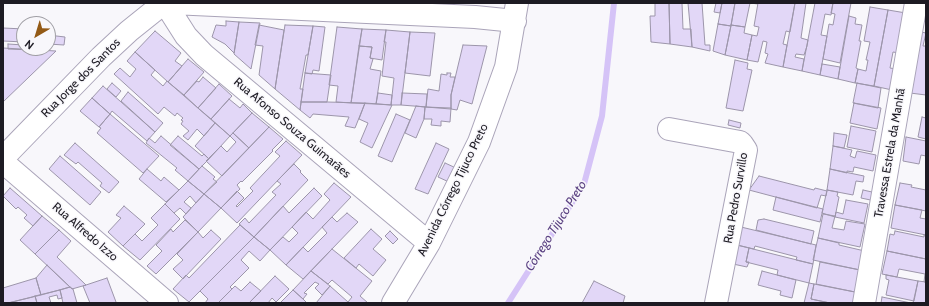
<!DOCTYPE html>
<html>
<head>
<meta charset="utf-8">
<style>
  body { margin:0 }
  #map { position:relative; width:929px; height:306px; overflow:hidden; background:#f8f7fb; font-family:Cabin,sans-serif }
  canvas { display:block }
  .frame { position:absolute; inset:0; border:4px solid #1d1b23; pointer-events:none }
  .north { position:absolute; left:16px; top:16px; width:40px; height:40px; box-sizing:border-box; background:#f8f7fb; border:1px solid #a09fa5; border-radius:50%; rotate:218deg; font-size:11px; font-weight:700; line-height:16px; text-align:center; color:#1d1b23 }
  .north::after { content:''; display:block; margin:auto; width:14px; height:18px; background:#935a16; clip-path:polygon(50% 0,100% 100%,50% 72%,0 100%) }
</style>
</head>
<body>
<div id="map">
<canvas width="929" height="306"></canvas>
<div class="frame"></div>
<div class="north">N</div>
</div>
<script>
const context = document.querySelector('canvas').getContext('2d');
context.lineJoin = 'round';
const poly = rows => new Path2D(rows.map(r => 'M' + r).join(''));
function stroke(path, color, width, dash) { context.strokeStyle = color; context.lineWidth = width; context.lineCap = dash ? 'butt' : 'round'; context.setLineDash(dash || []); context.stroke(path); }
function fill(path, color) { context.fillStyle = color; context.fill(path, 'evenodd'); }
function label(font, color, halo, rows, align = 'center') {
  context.font = font + ' Cabin,sans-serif'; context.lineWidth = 3; context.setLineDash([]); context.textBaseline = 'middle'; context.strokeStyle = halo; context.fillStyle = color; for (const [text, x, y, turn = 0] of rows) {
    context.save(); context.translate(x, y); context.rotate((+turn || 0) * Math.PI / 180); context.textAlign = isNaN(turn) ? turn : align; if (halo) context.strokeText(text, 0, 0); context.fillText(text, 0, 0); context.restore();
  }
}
const stream = poly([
  [508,303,584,184,602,116,614,3]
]);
const building = poly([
  [655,3,669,3,670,44,651,42,650,16,655,16,655,3],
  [669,3,682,3,683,29,691,29,692,47,670,44,669,3],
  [688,3,702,3,705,45,710,45,710,51,692,47,688,3],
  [716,3,722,3,720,13,714,12,716,3],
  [722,3,735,3,731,26,718,24,722,3],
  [735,3,758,3,758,4,750,3,745,27,731,25,735,3],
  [758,3,795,3,790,32,786,31,783,44,787,45,783,67,765,63,768,54,765,53,767,42,763,41,758,62,747,60,752,35,757,36,759,27,754,26,758,3],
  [795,3,806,3,801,38,808,40,807,46,804,55,796,54,795,57,804,59,802,71,783,67,795,3],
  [815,3,833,3,831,15,825,14,821,35,827,36,820,75,802,71,815,3],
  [833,3,851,3,840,63,823,59,829,24,833,25,835,14,831,13,833,3],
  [870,7,888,10,874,86,855,83,858,69,866,71,868,60,866,60,870,42,864,41,870,7],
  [888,10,906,13,899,53,893,52,890,68,896,69,892,90,874,86,888,10],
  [849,16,856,18,855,24,862,25,859,41,861,41,856,68,858,69,855,83,838,79,849,16],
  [226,21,239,22,234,53,225,44,212,37,216,25,226,26,226,21],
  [239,22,260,23,251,69,234,54,239,22],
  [718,24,731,26,725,55,713,51,718,24],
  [259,25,284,30,275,89,259,75,263,46,255,45,259,25],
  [285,25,313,26,308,55,306,55,300,89,303,89,300,110,275,89,285,25],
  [731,25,745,27,744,33,752,35,747,60,725,55,731,25],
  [313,26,325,27,319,71,313,70,312,74,305,73,313,26],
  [337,27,362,29,351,103,336,102,338,86,329,85,337,27],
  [3,28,24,29,24,42,3,41,3,28],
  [362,29,386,30,382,60,370,58,372,47,359,46,362,29],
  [386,30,410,32,401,105,391,105,394,78,382,76,386,42,384,42,386,30],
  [155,31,181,53,175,61,182,66,168,82,135,52,155,31],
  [410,32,435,33,430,76,405,73,410,32],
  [921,32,926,33,923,46,926,46,926,95,910,93,921,32],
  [48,35,65,37,64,45,48,44,48,35],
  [8,44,24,45,24,48,34,48,34,50,8,49,8,44],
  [463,45,487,46,472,104,460,100,457,110,451,109,451,95,463,45],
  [359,46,372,47,370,58,373,59,370,69,381,71,376,104,351,103,359,46],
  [3,48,56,51,3,102,3,48],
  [135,52,155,70,151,75,163,86,167,81,215,123,204,136,197,129,188,140,183,136,189,131,181,124,183,121,181,120,183,118,177,113,175,116,164,107,158,114,114,74,120,68,130,77,136,69,127,61,135,52],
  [188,59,204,72,184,95,168,82,188,59],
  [735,60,748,63,747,69,752,70,743,111,726,108,735,60],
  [822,64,840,67,838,79,820,75,822,64],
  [305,73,331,75,327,102,301,102,305,73],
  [447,73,451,73,450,77,455,77,451,95,451,109,426,107,428,89,439,91,441,74,447,75,447,73],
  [203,77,216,88,198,108,184,95,197,81,199,82,203,77],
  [112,83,121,91,116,97,107,89,112,83],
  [857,83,881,88,878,108,853,103,857,83],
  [219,84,232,96,211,119,198,108,219,84],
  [103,86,155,132,147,141,112,111,110,114,92,98,103,86],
  [128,92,163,123,155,132,121,101,128,92],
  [378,93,392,95,391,105,376,104,378,93],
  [402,93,427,94,426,107,401,105,402,93],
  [92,98,110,114,99,127,80,111,92,98],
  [229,99,240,108,243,104,252,113,230,136,211,119,229,99],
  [301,102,327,102,365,103,355,128,345,126,349,117,313,114,310,118,300,110,301,102],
  [365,103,392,105,372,148,360,142,368,123,359,119,365,103],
  [854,103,881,108,877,129,850,123,854,103],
  [416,106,425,107,424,119,416,138,405,133,416,106],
  [425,107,451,108,450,122,441,121,441,126,431,125,432,119,424,119,425,107],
  [252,113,269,127,249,148,233,133,252,113],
  [110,114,159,156,143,173,97,133,101,128,99,127,110,114],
  [396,114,410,120,392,162,378,156,396,114],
  [922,117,926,118,926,139,918,137,922,117],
  [729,120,741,123,740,128,728,125,729,120],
  [215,123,230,136,209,159,195,146,215,123],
  [851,126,876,131,872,152,847,147,851,126],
  [269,127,283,139,272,150,273,151,242,182,241,181,237,185,240,189,221,208,204,194,269,127],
  [233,133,249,148,222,176,206,161,221,146,227,152,236,142,230,136,233,133],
  [834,133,847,135,844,148,833,146,834,133],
  [161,136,199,169,188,181,175,170,177,168,146,143,149,138,155,143,161,136],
  [178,136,202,156,204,154,209,159,199,169,170,145,178,136],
  [906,137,926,141,926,156,921,155,919,164,903,161,906,137],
  [286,141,302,155,237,223,221,208,237,191,244,198,236,206,237,207,253,191,250,188,280,156,275,152,286,141],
  [75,143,119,182,109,193,100,186,102,183,78,162,76,164,64,155,75,143],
  [436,143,449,149,428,194,415,189,436,143],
  [833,146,852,150,850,156,855,158,857,151,876,155,873,171,854,167,853,172,847,171,847,173,830,169,833,146],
  [60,156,101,192,90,205,49,169,60,156],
  [445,163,456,168,449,182,438,177,445,163],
  [294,164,301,171,300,172,308,180,254,237,239,224,245,218,249,223,276,195,272,192,281,184,277,181,294,164],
  [202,166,215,177,213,179,217,182,204,194,188,181,202,166],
  [147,169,161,181,164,177,179,190,166,202,139,179,147,169],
  [830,169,864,176,863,182,856,181,853,195,827,190,830,169],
  [759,176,814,190,815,188,827,191,826,196,821,195,817,208,749,190,759,176],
  [188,181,204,194,196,203,190,196,184,202,191,208,186,214,180,208,174,213,165,204,188,181],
  [334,183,351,197,286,265,270,250,283,237,289,242,298,233,292,227,306,212,313,219,330,200,324,194,334,183],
  [900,183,912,185,911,187,926,190,926,211,895,205,900,183],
  [10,188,42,216,33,226,24,218,27,215,18,207,16,209,3,196,10,188],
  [314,188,322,196,270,250,254,237,283,206,289,213,314,188],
  [827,190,838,192,837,196,839,197,835,217,822,213,827,190],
  [863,190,881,194,880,202,861,198,863,190],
  [204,194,221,208,198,232,183,217,204,194],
  [776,197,823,209,820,222,773,210,776,197],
  [846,200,868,204,864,223,835,217,836,212,843,214,846,200],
  [165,204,180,219,140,260,123,246,135,234,142,241,158,225,151,218,165,204],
  [895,205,922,210,920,218,926,219,926,235,891,228,895,205],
  [124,206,145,224,123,246,108,232,121,218,116,215,124,206],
  [347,213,358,222,303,279,286,265,303,247,308,252,327,233,322,227,332,217,337,222,347,213],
  [823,214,835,216,832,228,844,230,846,221,865,224,860,247,818,238,823,214],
  [42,216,59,230,35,254,20,240,42,216],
  [764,219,814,231,811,244,756,230,758,220,764,219],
  [185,220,198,232,156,274,147,266,162,251,156,245,171,229,173,232,185,220],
  [240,225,254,237,189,302,173,289,186,275,189,278,240,225],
  [741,227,816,245,813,264,796,260,797,257,755,246,754,249,737,245,741,227],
  [371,229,382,239,373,249,386,260,373,276,359,264,356,268,344,258,371,229],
  [59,230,71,241,57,257,86,285,72,289,35,254,59,230],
  [211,230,221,239,183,279,173,269,183,260,177,254,198,232,203,238,211,230],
  [390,231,398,239,393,244,385,236,390,231],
  [895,231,924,237,924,235,926,235,926,259,887,251,890,234,894,235,895,231],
  [254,237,270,250,260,261,249,251,241,260,249,268,230,287,232,289,218,303,205,303,208,299,200,291,254,237],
  [818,238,839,243,839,245,869,252,865,271,813,260,818,238],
  [737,245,749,248,746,262,749,262,747,267,733,264,737,245],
  [749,248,813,264,809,283,777,275,778,270,746,262,749,248],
  [332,249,372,281,360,296,368,303,350,303,348,302,352,297,332,280,328,284,311,271,332,249],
  [887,251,926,259,926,282,924,282,925,274,899,269,897,277,882,274,887,251],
  [820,262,865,271,860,293,816,284,820,262],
  [47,265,70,287,41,295,36,278,47,265],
  [311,271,330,286,322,295,315,288,319,284,315,282,304,293,307,294,303,299,293,290,311,271],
  [762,271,796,280,792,298,780,295,781,291,758,285,762,271],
  [886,275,918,281,914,301,886,295,889,280,886,279,886,275],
  [275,276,289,289,276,302,272,298,268,303,249,303,275,276],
  [36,278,41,295,8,303,3,303,3,288,36,278],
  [107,278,116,302,115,303,90,303,83,286,107,278],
  [594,281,625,296,623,303,582,303,594,281],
  [918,281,926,282,926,303,913,303,918,281],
  [250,282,261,291,249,303,218,303,235,286,241,291,250,282],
  [809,283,814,284,811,299,830,303,804,303,809,283],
  [814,284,860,293,858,303,830,303,811,299,814,284],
  [330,286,348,302,350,303,316,303,330,286],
  [70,287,73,289,77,303,63,303,60,290,70,287],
  [60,290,62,298,58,299,57,295,49,297,51,303,37,303,35,296,60,290],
  [293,290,303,299,307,303,280,303,293,290],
  [35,296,37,303,8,303,32,297,35,296],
  [882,297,911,303,881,303,882,297]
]);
const minor = poly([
  [165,3,186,36,204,55,429,243],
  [172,3,475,17,515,21],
  [669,129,740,142,742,144,746,150,716,303],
  [3,158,101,57,129,31,164,3],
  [3,162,167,303],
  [393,303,429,243,479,142,506,67,517,3],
  [864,303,916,3]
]);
const streetNames = [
  ["Rua Jorge dos Santos",81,78,-45],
  ["Rua Afonso Souza Guimarães",292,128,40],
  ["Travessa Estrela da Manhã",890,153,-80],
  ["Avenida Córrego Tijuco Preto",453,190,-64],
  ["Rua Pedro Survillo",736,198,-80],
  ["Rua Alfredo Izzo",85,232,41]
];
const waterNames = [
  ["Córrego Tijuco Preto",556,226,-58]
];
stroke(stream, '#d5c3f7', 6);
fill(building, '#e2d7f7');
stroke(building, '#9c95aa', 1);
stroke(minor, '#aaa4b9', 24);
stroke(minor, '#fff', 22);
label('12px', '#1d1b23', '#f8f7fb', streetNames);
label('italic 13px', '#5c4383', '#f8f7fb', waterNames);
</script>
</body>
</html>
